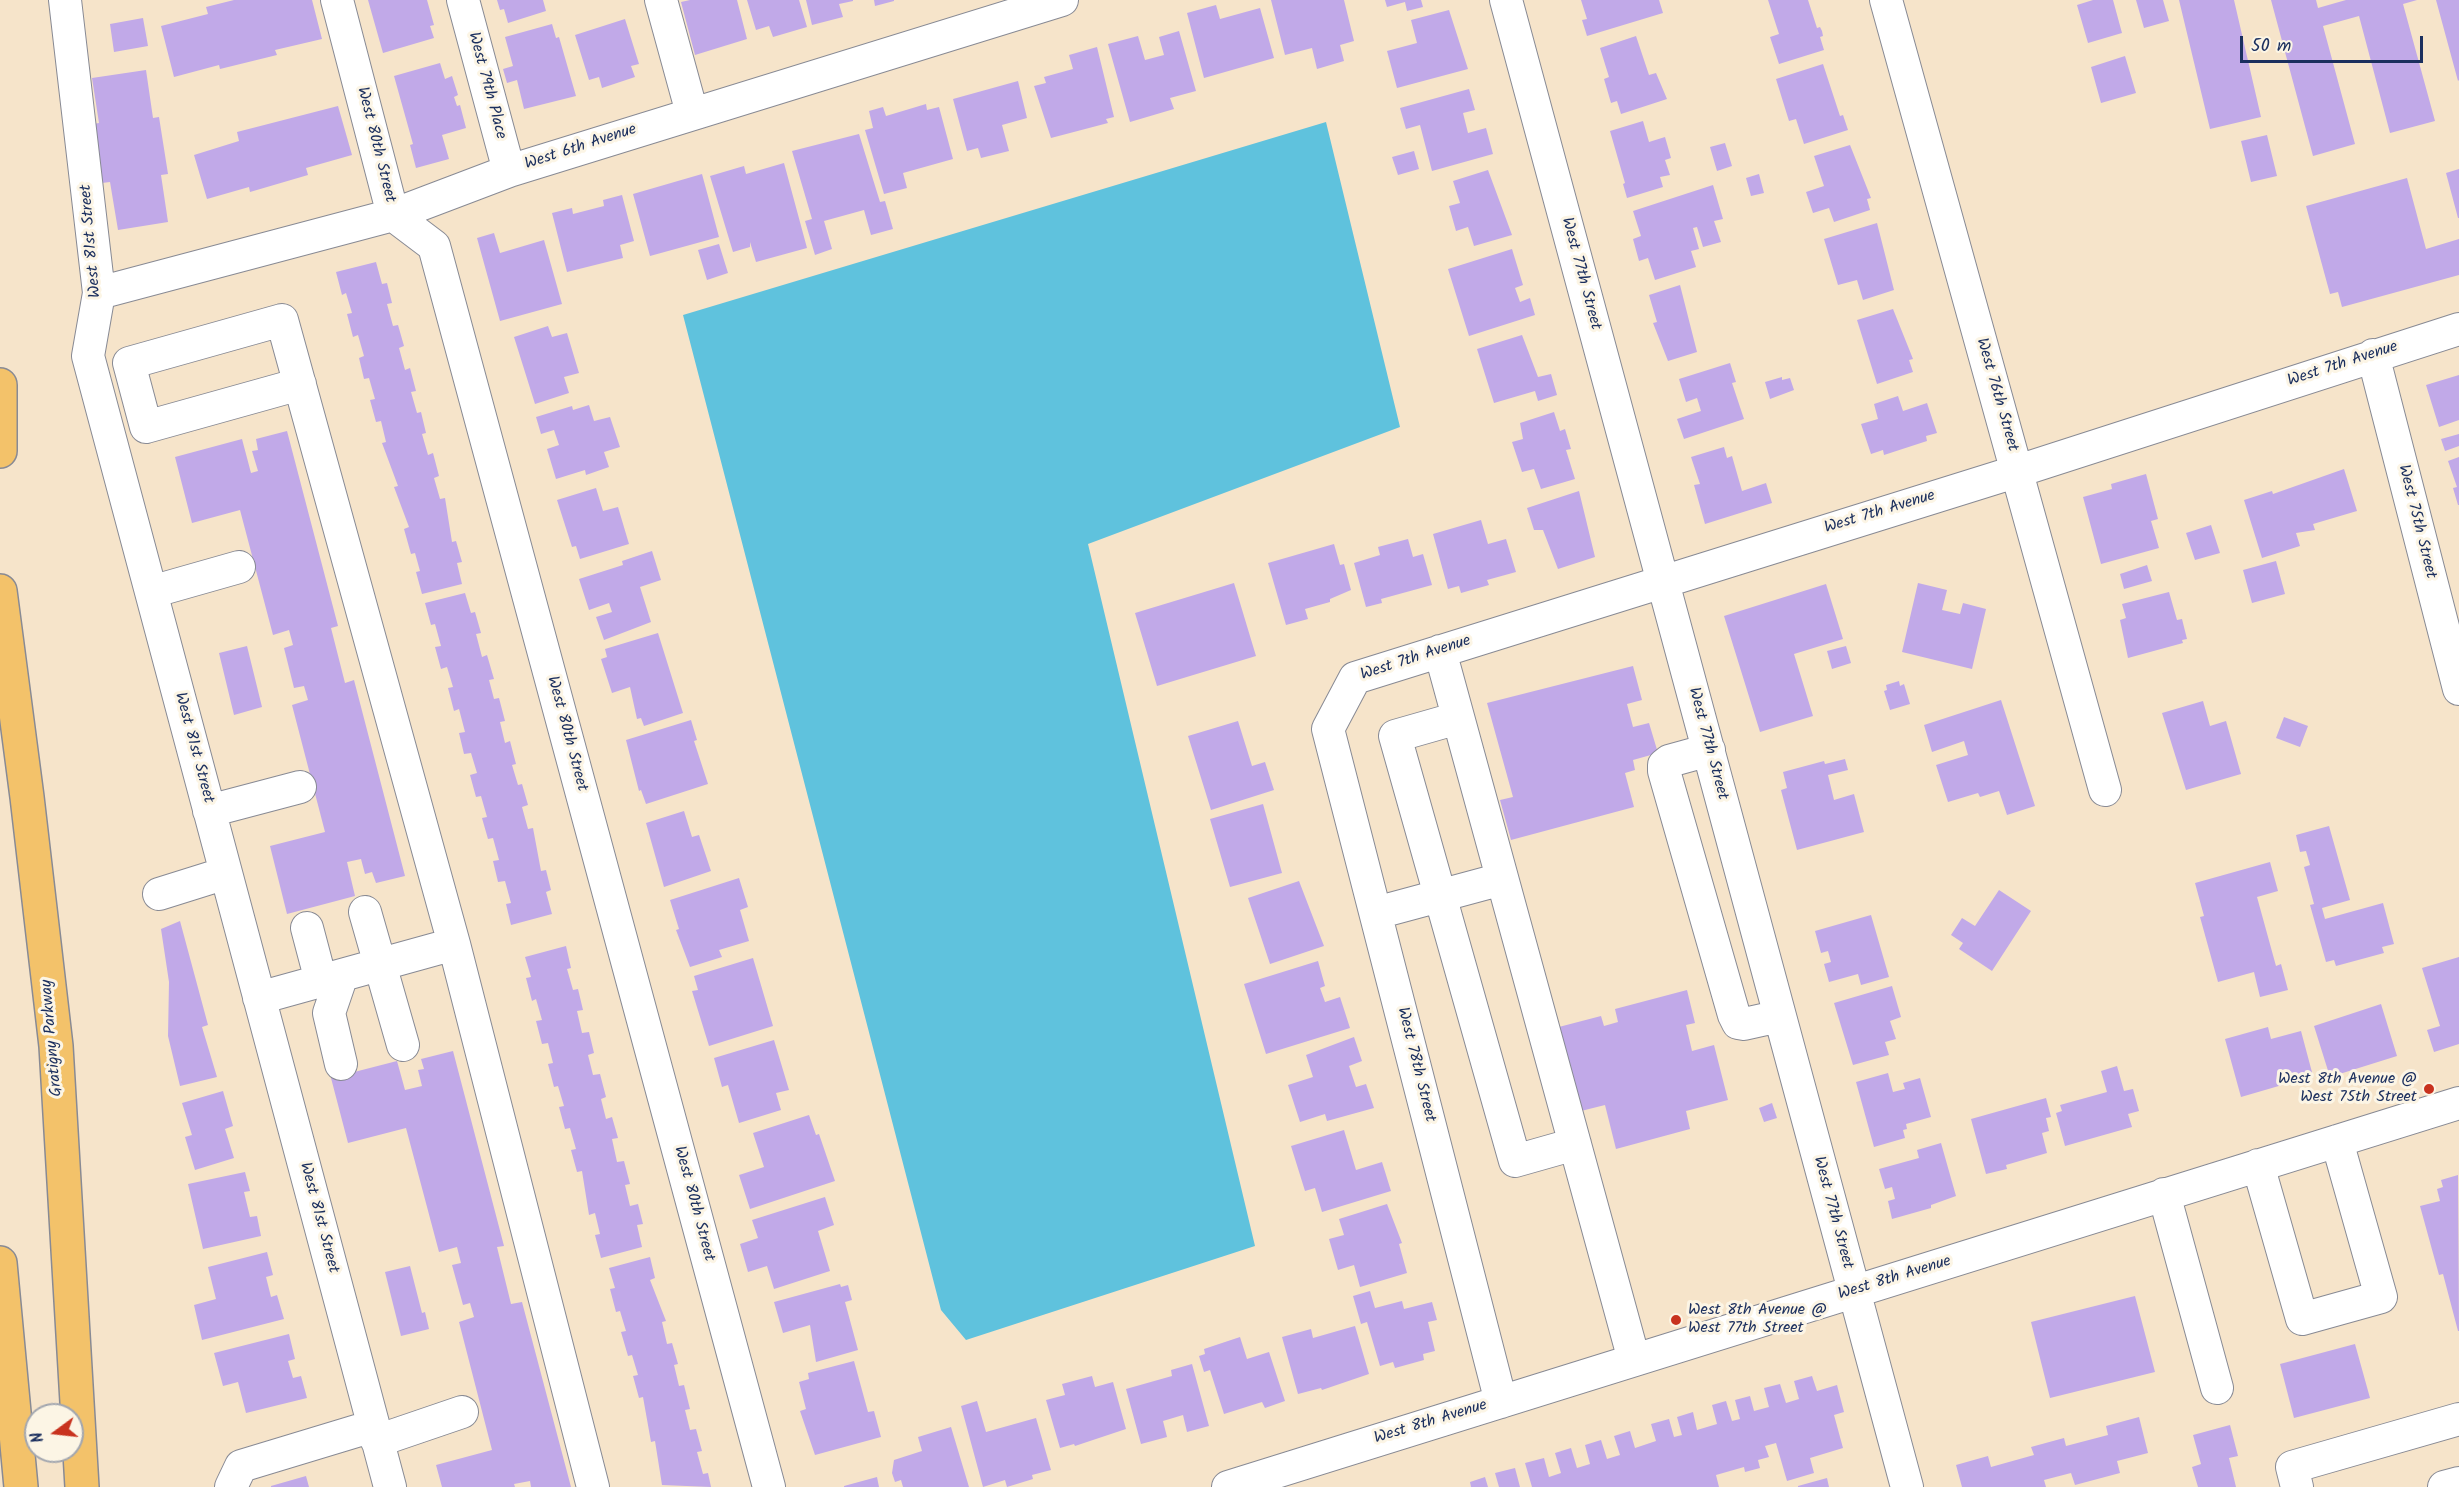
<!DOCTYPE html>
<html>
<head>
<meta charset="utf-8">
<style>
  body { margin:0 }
  #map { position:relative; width:2459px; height:1487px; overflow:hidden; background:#f6e4ca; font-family:Kalam,sans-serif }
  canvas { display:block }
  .north { position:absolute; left:24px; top:1403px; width:60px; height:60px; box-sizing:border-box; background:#fcf5e5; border:2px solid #a2a6af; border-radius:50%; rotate:255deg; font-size:16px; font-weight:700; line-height:24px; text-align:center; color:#1b2f5e }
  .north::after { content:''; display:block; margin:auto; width:21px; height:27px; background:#c8321e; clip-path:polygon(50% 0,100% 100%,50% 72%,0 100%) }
  .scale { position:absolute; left:2240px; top:36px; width:183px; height:27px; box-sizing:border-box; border:3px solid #1b2f5e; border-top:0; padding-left:8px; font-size:18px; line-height:21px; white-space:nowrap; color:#1b2f5e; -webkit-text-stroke:4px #fcf5e5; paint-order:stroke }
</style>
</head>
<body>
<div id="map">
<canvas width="2459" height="1487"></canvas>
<div class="north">N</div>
<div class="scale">50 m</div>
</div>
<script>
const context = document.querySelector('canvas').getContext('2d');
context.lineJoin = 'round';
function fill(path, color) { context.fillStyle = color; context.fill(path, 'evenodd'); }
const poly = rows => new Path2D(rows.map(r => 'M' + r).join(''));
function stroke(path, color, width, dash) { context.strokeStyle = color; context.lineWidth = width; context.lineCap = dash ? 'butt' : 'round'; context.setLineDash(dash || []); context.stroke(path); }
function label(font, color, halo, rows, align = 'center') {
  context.font = font + ' Kalam,sans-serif'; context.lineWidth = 6; context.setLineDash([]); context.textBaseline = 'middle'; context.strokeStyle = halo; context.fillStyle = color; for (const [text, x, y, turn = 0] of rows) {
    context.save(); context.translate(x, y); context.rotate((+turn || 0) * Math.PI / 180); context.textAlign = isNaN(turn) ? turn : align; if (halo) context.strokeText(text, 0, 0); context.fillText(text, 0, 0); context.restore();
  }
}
const water = poly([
  [1326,122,1400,427,1088,544,1255,1246,966,1340,941,1310,683,315]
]);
const building = poly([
  [234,0,312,0,322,39,275,50,277,55,220,69,219,65,174,77,161,26,208,14,206,7],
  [368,0,427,0,434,25,430,26,434,38,383,53],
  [497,0,543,0,546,11,508,23,504,9,500,10],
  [690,0,737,0,747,39,695,55,681,2],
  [747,0,799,0,807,27,773,37,769,26,756,30],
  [806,0,853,0,853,1,839,4,843,17,812,25],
  [874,0,894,0,894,1,875,6],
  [1271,0,1344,0,1354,41,1340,45,1344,61,1317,69,1312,48,1285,55],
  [1385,0,1421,0,1423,7,1407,11,1405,2,1387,7],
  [1581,0,1659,0,1663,13,1587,36,1582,20,1587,19],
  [1768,0,1808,0,1817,28,1820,27,1822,31,1823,36,1820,37,1824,50,1779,64,1770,37,1779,34],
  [2093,0,2113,0,2122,33,2088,43,2077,5],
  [2136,0,2163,0,2169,21,2144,28],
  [2179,0,2234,0,2261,117,2210,129],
  [2271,0,2316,0,2318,8,2346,0,2417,0,2403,4,2435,121,2390,133,2359,16,2323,26,2355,144,2313,156],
  [2436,0,2459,0,2459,80,2458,81],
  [1216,5,1220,19,1260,8,1274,58,1204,78,1187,13],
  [1449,10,1468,69,1397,88,1387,51,1417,43,1411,20],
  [143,18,148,46,114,52,110,24],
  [625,19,639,64,631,66,635,77,602,88,599,77,589,80,575,35],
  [552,24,556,38,559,37,576,96,524,109,517,80,507,83,503,69,513,66,505,37],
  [1179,31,1196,91,1170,98,1174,109,1130,122,1108,44,1138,36,1145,60,1164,55,1159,37],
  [1636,36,1649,75,1656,73,1667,99,1621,114,1617,101,1611,103,1604,79,1609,77,1600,48],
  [1097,47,1114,117,1106,119,1108,123,1051,138,1034,86,1046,83,1044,77,1073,69,1069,55],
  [2125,56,2136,93,2101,103,2091,67],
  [440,63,445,79,452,76,458,95,454,97,457,106,460,105,466,128,442,135,449,159,416,168,410,145,413,144,394,76],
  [1823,64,1840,116,1843,115,1848,130,1804,144,1796,119,1789,121,1776,79],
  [146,70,153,118,159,117,168,174,161,175,168,222,118,230,110,182,102,183,93,124,99,123,92,78],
  [1018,81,1027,118,1002,125,1009,151,981,158,978,148,967,151,953,99],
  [1469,89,1475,110,1463,113,1468,133,1486,128,1493,154,1432,171,1420,125,1406,129,1400,108],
  [926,104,927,110,939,107,953,159,903,173,907,188,884,194,865,130,873,128,869,111,883,107,886,116],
  [338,106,352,155,306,168,308,175,250,192,249,187,207,199,194,155,239,141,237,132],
  [1643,121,1649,142,1665,137,1671,158,1665,160,1670,175,1660,177,1663,187,1627,198,1623,184,1625,183,1610,131],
  [859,134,880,202,885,201,893,229,871,235,864,210,824,221,832,249,815,255,805,221,812,219,792,151],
  [2267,135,2277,176,2251,182,2241,141],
  [1725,143,1732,166,1717,171,1710,147],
  [1850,145,1871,198,1867,199,1870,210,1834,222,1829,208,1813,213,1806,192,1824,186,1814,156],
  [1414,151,1419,169,1398,175,1392,157],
  [784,163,807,248,756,262,750,242,750,247,733,252,710,176,744,166,746,174],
  [2459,169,2459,218,2458,218,2446,173],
  [1488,170,1512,235,1474,246,1468,227,1456,231,1449,206,1460,203,1453,181],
  [702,174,719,237,650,256,633,194],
  [1759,174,1764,193,1751,196,1746,178],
  [2407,178,2426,249,2459,239,2459,275,2342,307,2338,292,2330,294,2306,206],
  [1713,185,1723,219,1714,221,1721,242,1703,247,1697,227,1693,228,1699,249,1691,251,1696,267,1655,280,1648,258,1639,261,1633,239,1641,236,1633,211],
  [622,195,634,241,620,245,623,258,567,272,552,213,572,208,573,214,604,206,603,200],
  [1877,223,1894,290,1863,300,1857,280,1838,285,1824,239],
  [494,233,500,253,544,240,562,304,500,321,477,238],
  [719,244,728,273,707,280,698,250],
  [1512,249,1523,285,1515,288,1520,302,1530,298,1535,315,1469,336,1448,269],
  [376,262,382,284,387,283,392,303,387,304,393,326,398,325,404,346,399,348,405,370,410,368,416,391,411,392,417,413,421,412,426,433,422,434,428,455,433,453,439,476,434,478,440,499,445,498,452,542,456,541,462,562,457,563,462,584,422,594,416,572,420,571,415,553,411,554,404,529,409,527,394,487,398,486,382,443,386,442,381,421,376,422,370,400,375,399,369,378,364,379,359,358,364,356,358,335,353,337,347,314,352,313,346,293,342,295,336,272],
  [1680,285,1697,352,1668,361,1653,323,1657,322,1649,295],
  [1893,309,1913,359,1909,360,1913,372,1877,384,1857,320],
  [548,326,552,337,567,333,579,373,564,377,569,393,535,404,514,337],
  [1522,335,1538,377,1551,374,1557,395,1538,401,1535,391,1494,403,1477,349],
  [1730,363,1736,382,1732,383,1744,419,1684,439,1677,419,1701,411,1697,398,1686,402,1679,379],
  [2459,375,2459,420,2439,427,2426,385],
  [1782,377,1782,380,1790,378,1794,390,1770,399,1765,382],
  [1898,396,1903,411,1927,403,1937,433,1926,436,1927,441,1884,455,1883,450,1871,454,1861,424,1878,419,1874,404],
  [589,405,594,421,610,417,620,447,604,452,609,467,586,475,585,470,556,479,547,449,559,445,554,430,541,434,536,417,572,406,573,410],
  [1554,412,1560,431,1565,429,1571,449,1566,450,1575,479,1541,489,1534,469,1522,472,1512,442,1523,439,1520,423],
  [287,431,338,626,331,628,345,683,354,680,405,876,376,883,372,872,365,874,361,859,347,862,355,896,287,914,270,846,325,832,292,705,308,700,304,686,294,688,284,648,293,645,289,630,273,635,240,510,192,523,175,457,242,439,251,473,258,471,252,451,258,450,256,439],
  [2459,434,2459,446,2445,451,2441,439],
  [1724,447,1727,458,1732,456,1742,491,1766,483,1772,503,1705,524,1694,485,1700,484,1691,457],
  [2459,457,2459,505,2458,505,2453,488,2457,487,2448,461],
  [2344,469,2357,511,2313,524,2315,530,2296,533,2300,546,2262,558,2244,500,2272,491,2273,494],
  [2146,474,2158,519,2151,521,2159,548,2101,564,2083,497,2112,489,2111,484],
  [596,488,603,511,618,507,629,544,580,559,576,546,572,547,557,500],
  [1579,491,1595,557,1558,569,1543,530,1534,530,1527,508],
  [1481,520,1488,544,1506,539,1516,572,1487,580,1489,585,1461,593,1459,586,1448,589,1433,534],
  [2211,525,2220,553,2195,560,2186,533],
  [1408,539,1413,557,1423,554,1432,585,1381,599,1382,603,1366,607,1354,563,1380,555,1378,547],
  [1334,544,1340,565,1344,564,1351,590,1330,599,1330,602,1305,609,1308,619,1286,625,1268,563],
  [652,551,661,580,640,587,651,622,604,640,596,617,612,612,609,603,589,610,579,579,623,565,622,561],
  [2276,561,2285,594,2252,603,2243,570],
  [2147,565,2152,581,2124,589,2120,574],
  [1234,583,1256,656,1157,686,1135,613],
  [1918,583,1947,590,1942,610,1960,614,1963,603,1986,609,1972,669,1902,652],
  [1826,584,1843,639,1794,654,1813,716,1760,732,1724,616],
  [2169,592,2177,620,2182,619,2187,639,2182,640,2183,643,2128,658,2120,620,2126,618,2122,604],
  [465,593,471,613,475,612,481,633,476,634,482,657,487,655,494,679,489,680,494,699,499,698,505,721,500,722,505,743,510,741,516,764,512,765,518,785,522,784,528,805,522,807,528,829,533,828,541,871,546,870,551,890,546,892,552,914,511,925,506,904,511,903,505,881,498,882,493,861,499,860,493,838,488,839,482,818,487,817,481,796,476,797,470,775,477,773,471,753,464,754,459,733,465,732,459,709,454,711,448,688,453,687,447,667,441,669,435,647,441,646,435,624,431,625,425,603],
  [658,633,683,713,644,726,641,718,637,719,630,687,612,693,601,659,607,657,605,649],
  [247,646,262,707,234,715,219,653],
  [1846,646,1851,663,1832,669,1827,651],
  [1633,666,1642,700,1627,704,1633,727,1649,723,1658,753,1633,760,1635,770,1625,773,1634,807,1511,840,1500,800,1513,797,1487,703],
  [1899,681,1900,686,1904,684,1910,704,1890,710,1884,691,1887,690,1886,685],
  [2001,700,2035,806,2007,815,1999,791,1980,797,1978,793,1948,802,1936,765,1968,755,1964,741,1932,752,1924,725],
  [2203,701,2210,726,2226,721,2241,774,2186,790,2162,713],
  [2284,717,2308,726,2300,747,2276,738],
  [691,720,697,740,694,741,708,784,646,804,641,790,639,791,626,740],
  [1238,721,1252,766,1265,762,1274,790,1211,810,1188,736],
  [1845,759,1848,770,1828,775,1834,800,1854,794,1864,832,1797,850,1781,790,1787,788,1783,772,1824,761,1825,764],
  [1263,804,1282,873,1230,887,1210,819],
  [684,811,692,837,699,835,711,871,664,887,646,823],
  [2329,826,2350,900,2322,908,2325,919,2383,903,2394,944,2382,947,2384,953,2336,966,2334,960,2326,962,2310,905,2314,904,2304,867,2310,865,2306,851,2300,852,2296,835],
  [2270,862,2278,891,2257,897,2276,966,2281,964,2288,990,2260,997,2254,972,2218,982,2200,917,2204,916,2195,883],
  [739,878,748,907,740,910,749,941,719,950,722,957,690,967,676,930,679,929,670,900],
  [1299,881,1324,946,1270,964,1248,898],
  [1999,890,2031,911,1992,971,1959,949,1963,943,1951,935,1962,918,1975,926],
  [1871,915,1889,977,1861,985,1858,974,1829,982,1824,964,1831,962,1828,951,1821,953,1815,931],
  [180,921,208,1025,202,1027,217,1077,180,1086,168,1036,169,982,161,929],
  [566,946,571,968,567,969,573,990,578,989,583,1010,577,1011,582,1033,589,1032,594,1053,588,1055,593,1075,600,1074,606,1097,601,1099,606,1119,612,1117,618,1138,612,1139,617,1162,624,1161,630,1184,625,1185,630,1206,638,1204,643,1224,637,1225,642,1247,601,1258,595,1235,600,1234,595,1213,589,1215,582,1171,577,1172,571,1150,576,1149,570,1128,565,1129,559,1107,564,1106,558,1086,554,1087,548,1064,553,1063,548,1043,542,1044,536,1021,542,1020,536,999,532,1001,526,978,531,977,525,957],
  [2459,957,2459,1044,2434,1052,2427,1030,2440,1026,2422,968],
  [753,958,773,1026,709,1046,692,991,698,990,694,976],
  [1318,961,1325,986,1320,988,1325,1002,1340,997,1350,1028,1266,1054,1244,984],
  [1892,986,1901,1017,1890,1021,1896,1039,1885,1042,1889,1055,1853,1065,1834,1003],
  [1687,990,1695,1023,1686,1025,1692,1051,1714,1045,1728,1100,1686,1111,1690,1129,1616,1149,1605,1105,1577,1112,1555,1028,1601,1016,1604,1026,1618,1022,1615,1009],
  [2381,1004,2397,1056,2330,1077,2314,1026],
  [2268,1027,2271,1039,2301,1031,2313,1076,2241,1097,2225,1039],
  [1354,1037,1362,1061,1349,1066,1356,1087,1366,1084,1374,1108,1327,1121,1325,1114,1300,1122,1288,1085,1313,1077,1306,1055],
  [774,1040,789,1090,776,1093,781,1110,739,1123,728,1085,722,1087,714,1058],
  [453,1051,504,1246,497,1247,511,1304,522,1302,571,1487,531,1487,530,1481,514,1484,515,1487,442,1487,436,1465,492,1450,459,1322,474,1317,470,1303,463,1305,452,1265,461,1263,457,1247,439,1252,406,1128,348,1143,331,1078,397,1061,405,1090,422,1086,418,1070,424,1069,421,1059],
  [2117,1066,2124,1091,2133,1089,2139,1111,2128,1114,2132,1127,2065,1146,2056,1113,2062,1111,2060,1105,2107,1092,2101,1071],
  [1888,1073,1893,1092,1905,1089,1903,1083,1920,1078,1931,1117,1906,1124,1907,1129,1903,1130,1905,1138,1874,1147,1856,1082],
  [223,1091,233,1126,225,1129,234,1158,195,1170,185,1137,192,1135,182,1103],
  [2046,1098,2051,1117,2046,1118,2049,1131,2042,1133,2047,1153,2006,1165,2007,1169,1986,1174,1971,1119],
  [1772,1103,1777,1118,1764,1122,1759,1108],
  [809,1115,816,1135,819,1134,835,1181,750,1209,739,1175,764,1167,753,1133],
  [1344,1130,1356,1170,1382,1162,1391,1191,1322,1212,1315,1188,1305,1191,1291,1146],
  [1941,1143,1956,1196,1931,1205,1931,1208,1892,1219,1888,1201,1895,1199,1892,1187,1885,1189,1879,1169,1919,1158,1917,1150],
  [245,1172,250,1191,244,1192,250,1217,257,1216,261,1236,203,1249,188,1184],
  [2458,1175,2459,1331,2458,1331,2443,1274,2439,1275,2420,1206,2440,1201,2437,1189,2443,1187,2441,1180],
  [825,1197,834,1225,818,1231,830,1271,774,1289,767,1266,748,1272,740,1244,758,1238,752,1220],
  [1387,1204,1402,1243,1399,1244,1407,1273,1360,1287,1354,1265,1338,1270,1329,1239,1344,1235,1339,1219],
  [267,1252,273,1275,266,1277,271,1297,277,1295,284,1319,202,1340,194,1305,216,1299,208,1267],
  [650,1257,655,1278,650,1280,666,1321,662,1322,667,1344,672,1343,678,1364,674,1365,679,1386,684,1385,690,1409,685,1410,690,1430,696,1429,702,1451,697,1452,703,1474,708,1473,711,1487,662,1485,655,1441,651,1442,643,1397,639,1398,633,1376,638,1375,632,1355,628,1356,621,1332,626,1331,620,1311,616,1312,610,1289,615,1288,609,1268],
  [410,1266,422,1313,425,1312,429,1329,401,1336,385,1272],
  [840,1284,841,1287,848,1285,852,1300,845,1302,858,1350,816,1362,810,1325,783,1333,774,1302],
  [1370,1291,1375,1308,1402,1301,1404,1309,1432,1302,1437,1320,1428,1322,1435,1351,1423,1354,1424,1360,1395,1368,1393,1362,1380,1366,1367,1322,1361,1324,1353,1296],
  [2135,1296,2155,1372,2050,1398,2031,1322],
  [1355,1326,1369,1374,1322,1390,1321,1388,1298,1394,1282,1337,1311,1329,1313,1338],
  [289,1334,295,1359,288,1361,293,1378,301,1376,307,1398,246,1413,238,1382,223,1386,214,1353],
  [1240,1337,1247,1359,1269,1352,1285,1401,1265,1408,1262,1402,1224,1414,1210,1370,1204,1372,1199,1356,1205,1354,1204,1349],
  [2355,1344,2370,1398,2294,1418,2280,1364],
  [854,1361,868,1412,874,1411,881,1437,815,1455,800,1411,806,1409,799,1382,809,1379,808,1373],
  [1192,1364,1209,1426,1187,1432,1183,1415,1163,1421,1167,1437,1141,1444,1126,1389,1172,1376,1171,1370],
  [1092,1376,1095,1387,1113,1382,1126,1429,1075,1446,1074,1444,1060,1448,1046,1400,1065,1395,1062,1384],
  [1812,1376,1817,1391,1837,1385,1844,1412,1834,1415,1843,1448,1810,1458,1814,1473,1787,1481,1776,1443,1765,1446,1769,1457,1758,1460,1760,1468,1745,1472,1744,1467,1716,1475,1719,1487,1532,1487,1525,1463,1544,1458,1549,1477,1561,1473,1555,1453,1571,1448,1577,1468,1590,1464,1585,1445,1601,1440,1607,1459,1620,1455,1614,1436,1630,1431,1635,1448,1656,1441,1651,1424,1669,1419,1674,1437,1682,1435,1677,1417,1693,1412,1697,1430,1717,1424,1712,1405,1726,1401,1732,1421,1740,1419,1735,1400,1750,1396,1754,1411,1769,1407,1764,1388,1780,1384,1786,1403,1799,1399,1794,1381],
  [977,1401,986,1432,1036,1418,1051,1470,1032,1475,1033,1479,1007,1487,1005,1480,983,1487,961,1406],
  [2139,1417,2148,1453,2117,1461,2120,1473,2075,1485,2071,1473,2044,1480,2046,1487,1962,1487,1956,1465,1988,1456,1991,1467,2034,1455,2031,1447,2064,1438,2066,1446,2108,1435,2106,1426],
  [2230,1425,2238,1456,2229,1458,2236,1487,2198,1487,2192,1467,2201,1464,2193,1435],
  [951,1427,969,1487,903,1487,901,1480,895,1482,892,1473,894,1460,922,1451,918,1437],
  [1515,1468,1520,1487,1499,1487,1495,1473],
  [306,1476,309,1487,271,1487,271,1486],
  [877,1477,879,1487,844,1487,844,1486],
  [1485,1477,1488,1487,1471,1487,1470,1482],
  [1827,1478,1829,1487,1798,1487,1798,1486]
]);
const minor = poly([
  [65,0,99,293,88,356,390,1487],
  [337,0,393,215,434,246,769,1487],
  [463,0,509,171],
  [661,0,692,113],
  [1506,0,1907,1487],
  [1886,0,2105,790],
  [99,293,393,215,509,171,1062,0],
  [2373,355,2459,689],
  [151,592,239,567],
  [1440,651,1634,1360],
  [1458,718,1395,736,1515,1161,1575,1144],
  [1709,750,1669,761,1664,765,1664,771,1734,1015,1738,1023,1744,1024,1780,1016],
  [209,811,300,787],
  [159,894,226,873],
  [365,912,403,1045],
  [1376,913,1502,879],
  [307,928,321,981],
  [454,944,593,1487],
  [259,998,454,944,282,320,129,363,146,427,300,384],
  [341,1064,329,1013,342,975],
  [2258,1165,2302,1319,2381,1297,2337,1141],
  [2164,1194,2217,1388],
  [1501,1402,1328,729,1355,678,2018,471,2459,329],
  [377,1441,462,1412],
  [231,1487,241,1466,373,1426],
  [1228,1487,2459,1103],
  [2297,1487,2292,1467,2459,1419],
  [2444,1487,2459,1483]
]);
const highway = poly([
  [0,385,0,451],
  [0,591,27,797,56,1046,82,1487],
  [0,1263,21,1487]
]);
const markers = [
  [2429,1089,6,"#c8321e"],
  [1676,1320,6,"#c8321e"]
];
const streetNames = [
  ["West 79th Place",486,86,75],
  ["West 80th Street",375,145,76],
  ["West 6th Avenue",581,148,-18],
  ["West 81st Street",92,241,-95],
  ["West 77th Street",1580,274,75],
  ["West 7th Avenue",2343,365,-18],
  ["West 76th Street",1996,395,74],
  ["West 7th Avenue",1880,513,-17],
  ["West 75th Street",2416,522,76],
  ["West 7th Avenue",1416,659,-18],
  ["West 80th Street",566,734,75],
  ["West 77th Street",1707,744,75],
  ["West 81st Street",193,748,75],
  ["Gratigny Parkway",53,1038,-95],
  ["West 78th Street",1415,1065,76],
  ["West 80th Street",693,1204,75],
  ["West 77th Street",1832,1213,75],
  ["West 81st Street",318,1218,75],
  ["West 8th Avenue",1895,1279,-17],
  ["West 8th Avenue",1431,1423,-17]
];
const poiNames = [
  ["West 8th Avenue @",2417,1080],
  ["West 75th Street",2417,1098],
  ["West 8th Avenue @",1688,1311,"left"],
  ["West 77th Street",1688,1329,"left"]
];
fill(water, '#5fc2dd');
fill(building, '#c1a9e8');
stroke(minor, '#888a94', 34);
stroke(highway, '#888a94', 36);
stroke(minor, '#fff', 32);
stroke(highway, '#f3c26a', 33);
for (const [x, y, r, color] of markers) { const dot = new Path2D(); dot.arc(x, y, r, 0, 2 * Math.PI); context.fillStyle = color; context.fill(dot); stroke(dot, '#fcf5e5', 2); }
label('16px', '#1b2f5e', '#fcf5e5', streetNames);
label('16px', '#1b2f5e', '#fcf5e5', poiNames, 'right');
</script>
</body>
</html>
